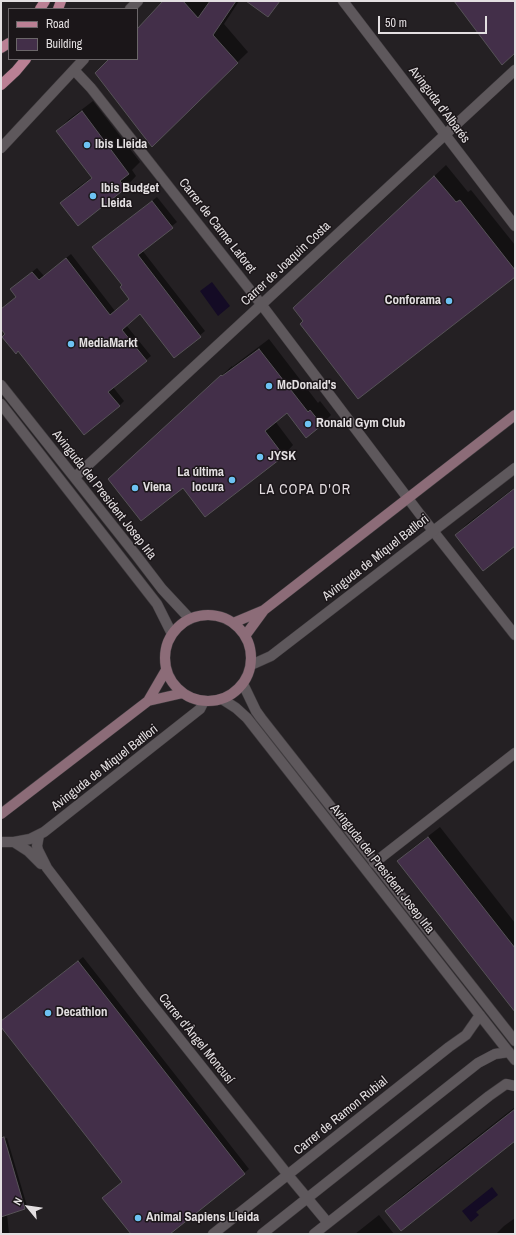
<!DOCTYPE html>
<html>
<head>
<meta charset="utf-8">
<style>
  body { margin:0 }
  #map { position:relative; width:516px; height:1235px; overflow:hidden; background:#242023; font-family:"Archivo Narrow",sans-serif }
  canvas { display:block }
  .frame { position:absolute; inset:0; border:2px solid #e3dfe1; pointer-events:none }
  .legend { position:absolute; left:8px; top:8px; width:130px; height:52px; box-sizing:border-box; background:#1b1619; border:1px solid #6b6669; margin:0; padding:5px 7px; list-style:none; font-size:12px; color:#e3dfe1 }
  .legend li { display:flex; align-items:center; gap:8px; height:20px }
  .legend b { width:20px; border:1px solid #6b6669 }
  .north { position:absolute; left:8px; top:1187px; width:40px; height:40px; -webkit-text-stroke:3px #1b1619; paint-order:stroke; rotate:299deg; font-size:11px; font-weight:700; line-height:16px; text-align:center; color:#e3dfe1 }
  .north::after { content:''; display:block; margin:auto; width:14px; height:18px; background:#e3dfe1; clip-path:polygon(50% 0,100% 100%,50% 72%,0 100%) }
  .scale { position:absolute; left:378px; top:16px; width:109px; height:18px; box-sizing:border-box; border:2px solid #e3dfe1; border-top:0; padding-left:5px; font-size:12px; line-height:14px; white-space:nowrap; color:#e3dfe1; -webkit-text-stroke:3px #1b1619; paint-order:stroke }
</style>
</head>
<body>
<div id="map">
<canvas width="516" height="1235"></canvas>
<div class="frame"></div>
<ul class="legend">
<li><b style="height:5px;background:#ba8094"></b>Road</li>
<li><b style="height:11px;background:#432f49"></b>Building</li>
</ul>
<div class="north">N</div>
<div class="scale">50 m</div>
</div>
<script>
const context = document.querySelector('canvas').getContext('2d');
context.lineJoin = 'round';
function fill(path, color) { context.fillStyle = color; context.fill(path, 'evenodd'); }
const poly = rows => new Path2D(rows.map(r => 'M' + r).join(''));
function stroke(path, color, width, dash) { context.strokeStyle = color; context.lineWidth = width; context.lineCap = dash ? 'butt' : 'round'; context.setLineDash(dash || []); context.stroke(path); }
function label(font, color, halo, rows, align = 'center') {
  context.font = font + ' "Archivo Narrow",sans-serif'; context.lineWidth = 3; context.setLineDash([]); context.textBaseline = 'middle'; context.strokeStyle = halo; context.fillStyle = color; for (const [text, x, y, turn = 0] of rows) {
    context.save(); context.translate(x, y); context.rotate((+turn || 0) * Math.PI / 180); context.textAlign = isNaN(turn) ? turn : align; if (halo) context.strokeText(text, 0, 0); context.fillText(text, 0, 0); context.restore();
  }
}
const water = poly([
  [212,282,230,306,218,316,200,291],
  [492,1187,498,1195,476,1212,479,1215,471,1222,462,1211]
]);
const shadow = poly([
  [165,1,239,1,224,24,248,52,152,145,110,59,137,59,137,30],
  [93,101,140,162,132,170,136,176,125,188,61,203,72,192,92,177,57,131,68,120],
  [446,165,468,192,471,190,515,245,515,275,304,321,306,297],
  [157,197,177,222,142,250,205,331,175,356,140,312,126,325,151,356,113,387,124,401,119,406,6,334,1,328,1,309,17,297,16,285,37,268,44,276,71,254,115,311,130,299,98,243],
  [269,339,318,403,320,401,331,415,321,425,287,412,275,421,293,445,284,455,206,516,183,486,119,470,232,366,232,367],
  [515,487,515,545,456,535,467,524],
  [440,827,515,923,515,1010,399,861,410,850],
  [83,957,249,1169,168,1234,132,1234,103,1198,123,1181,1,1025,1,1022,4,1019],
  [515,1107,515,1140,386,1211,402,1196],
  [7,1138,27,1206,25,1208,7,1214,9,1234,1,1234,1,1140],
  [379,1215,394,1234,355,1234],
  [515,1218,515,1234,496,1234,504,1226]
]);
const building = poly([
  [163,1,183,1,198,18,210,1,236,1,213,35,238,63,152,147,95,73,109,59,137,59,137,29,163,1],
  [246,1,280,1,268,17,246,1],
  [454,1,515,1,515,53,502,65,454,1],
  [82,111,129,174,120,181,126,188,78,226,60,203,92,178,56,131,82,111],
  [434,176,456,202,460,200,515,270,515,277,358,399,300,324,303,321,293,308,434,176],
  [152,201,173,228,138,255,201,337,174,358,140,314,122,330,147,361,108,392,120,406,84,435,18,351,16,354,2,337,5,334,1,329,1,309,16,297,10,289,32,272,39,280,66,258,110,315,129,299,120,287,122,285,92,247,152,201],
  [259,349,308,412,310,410,322,425,306,438,287,413,265,431,284,456,205,517,183,488,141,521,108,479,221,375,222,376,259,349],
  [515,488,515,546,483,571,455,535,515,488],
  [428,837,515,948,515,1012,397,861,428,837],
  [78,961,245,1174,170,1234,131,1234,102,1198,122,1182,1,1027,1,1021,78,961],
  [515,1109,515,1141,401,1231,385,1211,515,1109],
  [4,1137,25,1209,1,1217,1,1138,4,1137]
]);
const pedestrian = poly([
  [261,304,419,513,515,635],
  [374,863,515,753]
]);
const minor = poly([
  [343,1,515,226],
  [130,9,138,1],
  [74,70,91,88,261,304],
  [1,148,84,59],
  [1,385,136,555,162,589,190,619],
  [1,404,157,604,172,634],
  [75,477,515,70],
  [251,665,271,656,515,468],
  [243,684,256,711,261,718,515,1041],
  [222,699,236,708,247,718,515,1060],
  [39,835,37,846,38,850,47,868,143,993,288,1175,328,1223],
  [1,842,14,842,30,839,44,832,200,709,204,701],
  [14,842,28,851,41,864],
  [213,1234,449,1047,466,1035,480,1015],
  [262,1234,478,1063,495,1054,509,1052],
  [314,1234,489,1096,506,1084,515,1086]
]);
const secondary = poly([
  '165 658a43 43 0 1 1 86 0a43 43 0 1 1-86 0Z',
  [233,623,264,610,515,415],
  [245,636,264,610],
  [148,701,183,693],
  [1,814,148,701,166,670]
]);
const primary = poly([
  [40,9,45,1],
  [58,9,61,1],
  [1,48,9,43],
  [1,85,16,71,26,59]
]);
const markers = [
  [87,145,4,"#6dc2f3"],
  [93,196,4,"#6dc2f3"],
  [449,301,4,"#6dc2f3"],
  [71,344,4,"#6dc2f3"],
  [269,386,4,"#6dc2f3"],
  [308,424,4,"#6dc2f3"],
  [260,457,4,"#6dc2f3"],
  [232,480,4,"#6dc2f3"],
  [135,488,4,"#6dc2f3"],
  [48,1013,4,"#6dc2f3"],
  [138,1218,4,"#6dc2f3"]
];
const streetNames = [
  ["Avinguda d'Albarés",439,105,53],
  ["Carrer de Carme Laforet",217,226,52],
  ["Carrer de Joaquin Costa",286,264,-43],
  ["Avinguda del President Josep Irla",104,495,52],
  ["Avinguda de Miquel Batllori",376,558,-38],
  ["Avinguda de Miquel Batllori",105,768,-38],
  ["Avinguda del President Josep Irla",382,869,52],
  ["Carrer d'Àngel Moncusí",196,1039,51],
  ["Carrer de Ramon Rubial",341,1116,-39]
];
const poiNames = [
  ["Ibis Lleida",95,145],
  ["Ibis Budget",101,189],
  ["Lleida",101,204],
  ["Conforama",441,301,"right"],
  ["MediaMarkt",79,344],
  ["McDonald's",277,386],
  ["Ronald Gym Club",316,424],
  ["JYSK",268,457],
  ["La última",224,473,"right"],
  ["locura",224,488,"right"],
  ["Viena",143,488],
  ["Decathlon",56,1013],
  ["Animal Sapiens Lleida",146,1218]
];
const neighbourhoodNames = [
  ["LA COPA D'OR",305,490]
];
fill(water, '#140b25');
fill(shadow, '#0007');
fill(building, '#432f49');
stroke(building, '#565257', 1);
stroke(pedestrian, '#403c3f', 11);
stroke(minor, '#403c3f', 11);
stroke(secondary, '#403c3f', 11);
stroke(primary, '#403c3f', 11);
stroke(pedestrian, '#5e585c', 10);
stroke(minor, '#5e585c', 10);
stroke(secondary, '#8c6c78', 10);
stroke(primary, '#ba8094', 10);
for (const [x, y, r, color] of markers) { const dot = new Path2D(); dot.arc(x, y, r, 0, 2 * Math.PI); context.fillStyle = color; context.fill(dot); stroke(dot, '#1b1619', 1.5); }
label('13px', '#e3dfe1', '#1b1619', streetNames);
label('bold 13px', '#e3dfe1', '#1b1619', poiNames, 'left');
context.letterSpacing = '1px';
label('14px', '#e0dade', '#1b1619', neighbourhoodNames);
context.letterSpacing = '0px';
</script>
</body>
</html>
